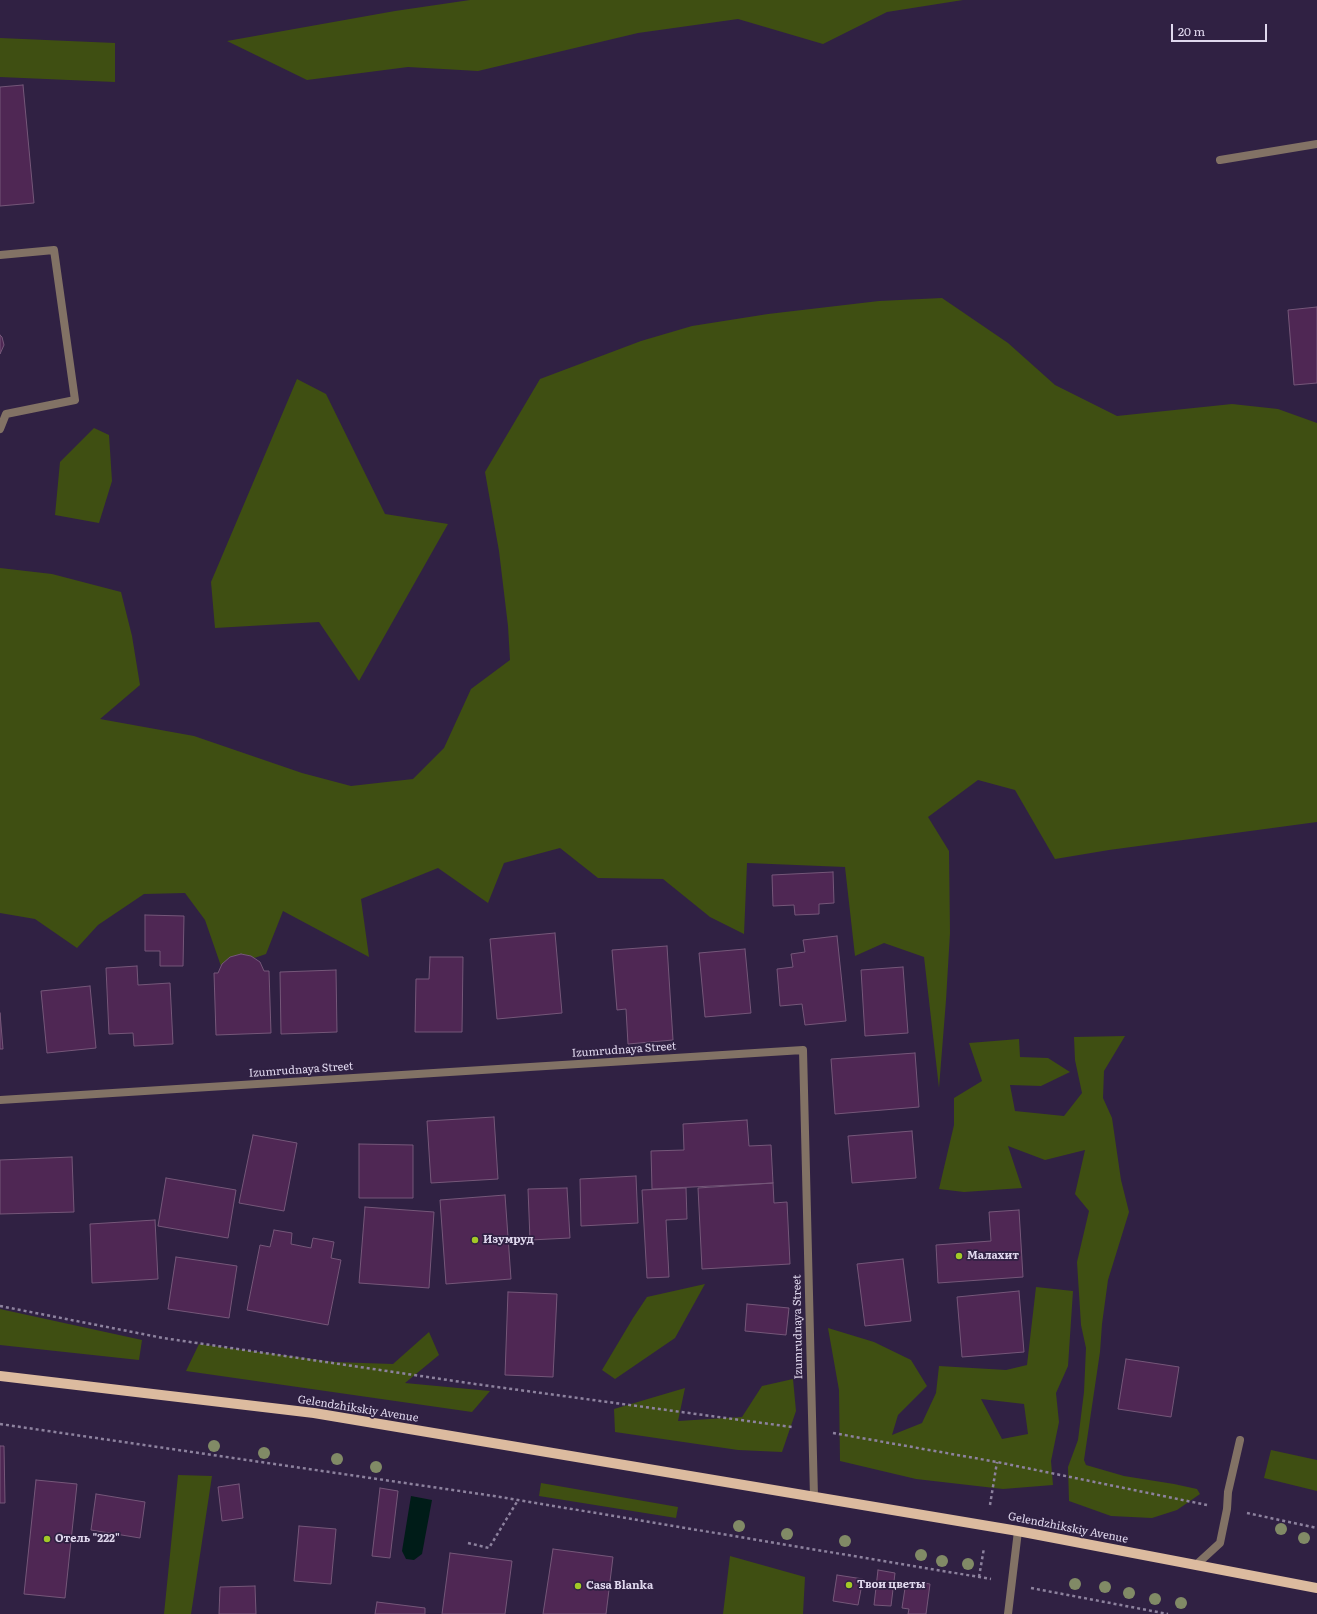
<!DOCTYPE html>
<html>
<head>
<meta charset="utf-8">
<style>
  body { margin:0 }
  #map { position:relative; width:1317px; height:1614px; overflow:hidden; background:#302143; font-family:Literata,serif }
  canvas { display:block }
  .scale { position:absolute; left:1171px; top:24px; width:96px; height:18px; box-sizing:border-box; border:2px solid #e0d8ee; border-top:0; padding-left:5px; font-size:12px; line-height:14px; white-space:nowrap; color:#e0d8ee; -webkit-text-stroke:3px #302143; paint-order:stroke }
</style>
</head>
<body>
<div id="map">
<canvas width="1317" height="1614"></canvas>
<div class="scale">20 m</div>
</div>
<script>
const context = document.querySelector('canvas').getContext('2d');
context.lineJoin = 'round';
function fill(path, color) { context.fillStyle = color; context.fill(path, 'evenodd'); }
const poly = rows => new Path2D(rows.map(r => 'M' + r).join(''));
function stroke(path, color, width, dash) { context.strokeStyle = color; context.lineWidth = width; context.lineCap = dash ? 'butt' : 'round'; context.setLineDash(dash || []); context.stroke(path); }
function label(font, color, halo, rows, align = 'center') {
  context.font = font + ' Literata,serif'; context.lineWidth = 3.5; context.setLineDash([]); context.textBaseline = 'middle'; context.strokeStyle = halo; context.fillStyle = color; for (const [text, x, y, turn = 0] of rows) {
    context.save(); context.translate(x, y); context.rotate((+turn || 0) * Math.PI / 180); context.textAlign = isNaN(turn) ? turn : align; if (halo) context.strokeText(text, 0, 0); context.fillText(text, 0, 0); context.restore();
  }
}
const green = poly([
  [470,0,963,0,887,12,823,44,738,19,638,33,478,71,408,67,307,80,227,41,395,11],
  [0,38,115,43,115,82,0,77],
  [942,298,1008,343,1055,385,1117,416,1232,404,1278,409,1317,423,1317,822,1109,850,1055,859,1015,790,978,780,928,817,949,851,950,933,946,1000,939,1088,924,957,884,943,855,956,845,867,747,863,744,934,710,917,663,879,598,878,560,848,504,863,488,903,438,868,361,899,369,957,283,911,266,954,222,969,205,920,185,893,144,894,98,925,77,948,35,919,0,913,0,568,52,574,121,592,132,636,140,685,100,719,194,736,302,773,351,786,413,779,444,748,471,689,510,660,508,626,499,551,485,472,540,379,641,341,692,326,768,314,879,301],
  [297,379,326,394,385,514,448,524,359,681,319,622,215,628,211,582],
  [94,428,109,435,112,481,99,523,55,515,60,462],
  [1125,1036,1104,1071,1103,1098,1112,1118,1121,1180,1129,1212,1108,1280,1102,1324,1100,1352,1084,1460,1086,1465,1124,1476,1174,1484,1197,1489,1200,1494,1177,1510,1152,1518,1111,1516,1069,1501,1068,1467,1078,1440,1084,1392,1086,1348,1081,1325,1077,1262,1089,1211,1075,1194,1085,1150,1045,1160,1008,1146,1022,1188,964,1192,939,1189,954,1125,954,1098,982,1081,969,1043,1019,1039,1020,1057,1048,1058,1070,1072,1041,1086,1010,1085,1015,1111,1064,1116,1082,1093,1075,1060,1074,1037],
  [705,1284,675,1338,615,1379,602,1370,633,1318,647,1297],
  [1036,1287,1073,1291,1068,1366,1056,1393,1059,1422,1051,1461,1053,1485,1003,1489,916,1479,840,1461,839,1390,828,1328,874,1342,911,1360,927,1386,898,1415,892,1435,922,1423,936,1393,939,1366,1006,1370,1027,1365],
  [981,1399,1024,1404,1028,1434,1002,1439],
  [0,1309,142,1340,139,1360,0,1345],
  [429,1332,439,1355,405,1383,490,1391,472,1412,186,1371,199,1344,334,1362,393,1364],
  [793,1379,796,1411,782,1452,738,1450,615,1432,614,1409,685,1388,678,1421,742,1417,762,1386],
  [1271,1450,1317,1460,1317,1491,1264,1478],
  [178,1475,212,1476,191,1614,164,1614],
  [541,1483,678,1507,676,1518,539,1496],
  [730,1556,805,1577,803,1614,723,1614]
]);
const water = poly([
  [411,1496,432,1500,422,1554,414,1560,406,1559,402,1551]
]);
const building = poly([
  [23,85,34,203,0,206,0,87,23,85],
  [1317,307,1317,383,1294,385,1288,310,1317,307],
  [0,335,2,337,4,345,0,354,0,335],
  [833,872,834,903,819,904,819,914,795,915,794,905,773,906,772,875,833,872],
  [145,915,184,916,183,966,160,966,160,951,145,951,145,915],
  [555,933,562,1013,497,1019,490,939,555,933],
  [837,936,846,1021,805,1025,802,1004,780,1006,777,969,793,967,791,954,805,952,803,940,837,936],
  [667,946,673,1040,628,1044,626,1009,617,1010,612,950,667,946],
  [745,949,751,1013,705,1017,699,953,745,949],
  [241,954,251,956,260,962,264,971,269,971,271,1033,216,1035,214,973,218,973,222,964,230,957,241,954],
  [430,957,463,957,462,1032,415,1032,416,979,429,979,430,957],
  [137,966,138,985,170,983,173,1044,134,1046,133,1033,109,1034,106,968,137,966],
  [903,967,908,1033,865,1036,861,970,903,967],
  [336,970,337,1032,281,1034,280,972,336,970],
  [90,986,96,1048,47,1053,41,991,90,986],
  [0,1013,3,1049,0,1049,0,1013],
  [915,1053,919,1107,835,1114,831,1059,915,1053],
  [494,1117,498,1179,431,1183,427,1121,494,1117],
  [747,1120,749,1146,771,1145,773,1183,652,1189,651,1151,684,1150,683,1124,747,1120],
  [912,1131,916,1178,852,1183,848,1136,912,1131],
  [253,1135,297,1143,284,1211,239,1203,253,1135],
  [359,1144,413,1145,413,1198,359,1198,359,1144],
  [72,1157,74,1212,0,1214,0,1160,72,1157],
  [636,1176,638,1223,581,1226,580,1179,636,1176],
  [166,1178,236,1190,228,1238,158,1226,166,1178],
  [773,1183,774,1203,787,1202,790,1264,702,1269,698,1188,773,1183],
  [567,1188,570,1238,530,1240,528,1189,567,1188],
  [686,1188,687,1219,666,1220,669,1277,647,1278,642,1190,686,1188],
  [505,1195,511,1279,446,1284,440,1200,505,1195],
  [365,1207,434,1212,429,1288,359,1283,365,1207],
  [1019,1210,1023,1277,938,1283,936,1245,991,1241,989,1212,1019,1210],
  [155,1220,158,1279,92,1283,90,1224,155,1220],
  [274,1230,292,1233,291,1244,311,1248,313,1238,334,1242,331,1258,341,1260,328,1325,247,1310,260,1245,270,1247,274,1230],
  [176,1257,237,1266,229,1318,168,1309,176,1257],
  [903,1259,911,1321,865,1326,857,1264,903,1259],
  [1019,1291,1024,1352,962,1357,957,1297,1019,1291],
  [508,1292,557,1294,553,1377,505,1375,508,1292],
  [747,1304,789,1308,786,1335,745,1331,747,1304],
  [1126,1359,1179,1367,1171,1417,1118,1409,1126,1359],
  [0,1446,4,1446,5,1503,0,1503,0,1446],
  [36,1480,77,1484,65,1598,24,1594,36,1480],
  [239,1484,243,1518,222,1521,218,1487,239,1484],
  [380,1488,398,1491,390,1558,372,1556,380,1488],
  [96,1494,145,1502,140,1538,91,1530,96,1494],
  [299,1526,336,1529,331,1584,294,1581,299,1526],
  [553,1549,613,1557,606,1614,543,1614,553,1549],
  [450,1553,512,1561,505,1614,442,1614,450,1553],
  [878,1570,895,1573,891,1606,874,1605,878,1570],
  [837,1575,863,1579,858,1605,833,1601,837,1575],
  [912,1581,930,1584,926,1614,908,1614,909,1609,902,1608,905,1588,911,1588,912,1581],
  [255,1586,256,1614,219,1614,220,1587,255,1586],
  [377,1602,425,1608,425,1614,375,1614,377,1602]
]);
const path = poly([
  [0,1306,163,1338,475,1384,792,1427],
  [0,1424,494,1496,991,1579],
  [833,1433,997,1462,1207,1505],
  [990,1505,997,1462],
  [1247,1513,1317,1528],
  [468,1543,489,1548,518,1500],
  [979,1577,984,1548],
  [1031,1588,1168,1614]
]);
const service = poly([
  [1220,160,1317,144],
  [0,255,54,250,75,400,6,414,0,429],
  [1196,1565,1220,1543,1227,1509,1228,1492,1240,1440]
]);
const minor = poly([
  [0,1100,803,1050,814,1497],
  [1008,1614,1018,1531]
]);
const primary = poly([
  [0,1376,314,1413,1018,1531,1317,1588]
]);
const trees = [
  [214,1446],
  [264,1453],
  [337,1459],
  [376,1467],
  [739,1526],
  [1281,1529],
  [787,1534],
  [1304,1538],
  [845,1541],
  [921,1555],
  [942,1561],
  [968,1564],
  [1075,1584],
  [1105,1587],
  [1129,1593],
  [1155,1599],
  [1181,1603]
];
const markers = [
  [475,1240,4,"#a3c927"],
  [959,1256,4,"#a3c927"],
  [47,1539,4,"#a3c927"],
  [849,1585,4,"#a3c927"],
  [578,1586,4,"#a3c927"]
];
const streetNames = [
  ["Izumrudnaya Street",624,1050,-4],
  ["Izumrudnaya Street",301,1070,-4],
  ["Izumrudnaya Street",798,1327,-91],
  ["Gelendzhikskiy Avenue",358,1409,9],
  ["Gelendzhikskiy Avenue",1068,1528,11]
];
const poiNames = [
  ["Изумруд",483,1240],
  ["Малахит",967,1256],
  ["Отель \"222\"",55,1539],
  ["Твои цветы",857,1585],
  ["Casa Blanka",586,1586]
];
fill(green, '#3f4f12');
fill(water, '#001c18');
fill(building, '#4f2754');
stroke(building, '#755779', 1);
stroke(path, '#8d829e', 2.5, [3, 3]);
stroke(service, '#827265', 8);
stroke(minor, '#827265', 8);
stroke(primary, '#dcbb9f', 10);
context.fillStyle = '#818a66';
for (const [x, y] of trees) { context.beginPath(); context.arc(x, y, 6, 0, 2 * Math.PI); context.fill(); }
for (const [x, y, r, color] of markers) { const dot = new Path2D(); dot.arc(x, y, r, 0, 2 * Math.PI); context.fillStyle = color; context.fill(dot); stroke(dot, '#302143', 1.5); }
label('11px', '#e0d8ee', '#302143', streetNames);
label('bold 11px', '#e0d8ee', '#302143', poiNames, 'left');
</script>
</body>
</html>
